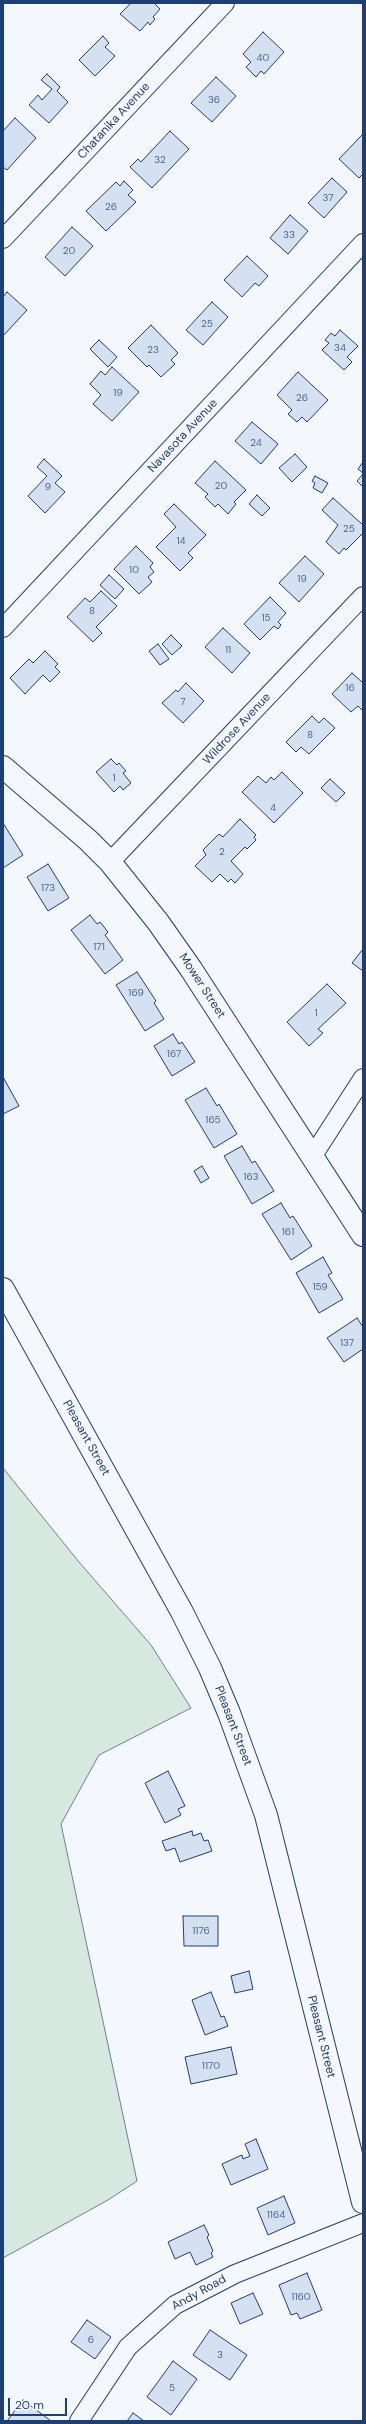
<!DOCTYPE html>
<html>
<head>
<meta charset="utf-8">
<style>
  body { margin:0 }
  #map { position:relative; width:366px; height:2424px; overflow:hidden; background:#f4f7fb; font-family:"DM Sans",sans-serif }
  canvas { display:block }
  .frame { position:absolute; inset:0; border:4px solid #1d3f73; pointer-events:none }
  .scale { position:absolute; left:8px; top:2398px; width:59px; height:18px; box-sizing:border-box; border:2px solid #1d3f73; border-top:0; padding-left:5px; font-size:12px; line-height:14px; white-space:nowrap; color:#1d3f73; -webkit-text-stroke:3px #f4f7fb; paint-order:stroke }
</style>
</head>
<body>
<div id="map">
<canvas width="366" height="2424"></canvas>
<div class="frame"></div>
<div class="scale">20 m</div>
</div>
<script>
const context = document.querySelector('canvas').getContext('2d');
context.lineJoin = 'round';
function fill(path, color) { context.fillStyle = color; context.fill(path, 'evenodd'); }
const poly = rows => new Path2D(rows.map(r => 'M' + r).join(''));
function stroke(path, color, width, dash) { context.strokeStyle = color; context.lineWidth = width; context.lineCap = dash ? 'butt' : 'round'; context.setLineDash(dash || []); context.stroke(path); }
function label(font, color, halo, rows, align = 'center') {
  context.font = font + ' "DM Sans",sans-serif'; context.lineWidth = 3; context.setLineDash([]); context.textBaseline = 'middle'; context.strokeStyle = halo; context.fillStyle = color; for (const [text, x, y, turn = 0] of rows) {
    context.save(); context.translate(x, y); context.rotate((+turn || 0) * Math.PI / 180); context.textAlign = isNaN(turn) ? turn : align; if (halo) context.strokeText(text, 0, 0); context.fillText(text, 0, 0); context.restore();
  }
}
const green = poly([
  [3,1468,79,1562,151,1645,191,1708,99,1755,61,1824,137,2181,108,2200,3,2258,3,1468]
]);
const building = poly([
  [131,3,154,3,160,9,153,17,155,19,150,25,148,22,140,31,120,14,131,3],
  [263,32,284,52,264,74,261,71,256,77,246,67,251,62,243,54,263,32],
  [103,36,109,43,105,47,115,56,95,76,79,60,103,36],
  [47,74,60,87,57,91,68,102,49,123,29,105,38,95,42,100,52,89,41,80,47,74],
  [216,77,236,96,212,122,191,103,216,77],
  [15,118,36,138,7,170,3,167,3,131,15,118],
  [170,131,189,149,152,188,130,167,138,159,141,162,170,131],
  [363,134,363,174,359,178,339,159,363,134],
  [332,178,347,192,324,218,308,203,332,178],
  [124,181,133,190,128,195,136,202,106,231,86,211,116,182,120,186,124,181],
  [290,215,308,231,288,254,270,238,290,215],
  [72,227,93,246,65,276,45,257,72,227],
  [247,256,268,276,259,286,255,283,242,297,224,280,247,256],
  [7,292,27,310,3,336,3,297,7,292],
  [212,302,228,317,203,345,186,330,212,302],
  [151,325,178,353,171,360,175,364,161,377,149,365,147,367,128,348,151,325],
  [340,330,358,346,347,357,352,362,344,370,322,350,329,343,325,340,331,333,335,336,340,330],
  [99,340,117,357,108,367,90,349,99,340],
  [112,367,139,392,112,421,93,404,101,395,90,384,101,371,105,375,112,367],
  [298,372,328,400,307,422,302,417,297,422,288,414,292,410,277,395,298,372],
  [252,422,278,444,261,464,235,441,252,422],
  [295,454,307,467,292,482,279,468,295,454],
  [44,459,62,476,55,483,65,492,45,513,28,496,47,476,37,467,44,459],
  [215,461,246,490,234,502,236,504,228,514,218,504,215,507,205,497,208,494,195,483,215,461],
  [363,462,363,473,358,469,363,462],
  [363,474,363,487,357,481,363,474],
  [315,476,328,483,322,493,313,488,315,483,312,481,315,476],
  [257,495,270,508,262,516,249,504,257,495],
  [333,498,363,525,363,533,346,550,344,548,339,554,326,542,338,525,322,510,333,498],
  [174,504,206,535,188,553,193,558,180,571,156,547,176,527,164,514,174,504],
  [136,546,153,563,150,567,154,572,148,577,152,582,139,594,114,569,136,546],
  [305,556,324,574,299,602,279,583,305,556],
  [109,575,124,589,115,599,100,585,109,575],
  [101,591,117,606,96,627,102,633,93,642,67,617,85,598,90,602,101,591],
  [270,597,286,613,278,622,281,625,278,629,274,626,260,640,244,624,270,597],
  [223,628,250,653,232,673,205,647,223,628],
  [171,635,182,646,172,655,162,644,171,635],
  [158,644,169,659,160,665,149,651,158,644],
  [45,651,58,664,55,667,60,672,50,682,43,675,25,694,10,678,29,659,33,663,45,651],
  [352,673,363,683,363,711,358,706,351,712,332,694,352,673],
  [186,683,204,701,183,723,162,703,176,690,178,692,186,683],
  [312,716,319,723,324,718,335,728,309,754,301,747,296,752,286,742,312,716],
  [111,759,117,765,119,763,126,771,123,773,131,783,123,790,120,786,114,792,96,772,111,759],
  [282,772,303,793,274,823,242,792,258,776,266,783,271,777,274,780,282,772],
  [330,779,345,793,336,802,321,788,330,779],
  [240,819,256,835,254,837,256,840,247,849,245,847,231,861,243,874,235,883,231,879,228,882,220,874,212,882,195,866,206,855,203,850,219,834,223,837,240,819],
  [3,823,23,855,3,868,3,823],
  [48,864,69,898,48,911,27,877,48,864],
  [90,915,97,924,100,922,108,932,105,935,123,960,105,974,71,930,90,915],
  [363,949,363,971,352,963,363,949],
  [137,972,156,1001,154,1003,164,1019,145,1031,116,985,137,972],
  [327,984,346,1003,318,1029,323,1033,309,1046,287,1022,327,984],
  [173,1034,179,1044,182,1042,195,1062,172,1076,154,1046,173,1034],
  [3,1077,19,1106,3,1114,3,1077],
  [206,1088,217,1106,219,1104,237,1134,214,1148,185,1100,206,1088],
  [242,1146,252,1163,255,1161,274,1191,252,1204,224,1156,242,1146],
  [202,1166,209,1178,201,1183,194,1171,202,1166],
  [281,1203,290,1218,293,1216,312,1246,291,1260,262,1214,281,1203],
  [323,1257,332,1273,328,1275,343,1299,319,1313,296,1273,323,1257],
  [357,1318,363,1327,363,1349,344,1362,327,1338,357,1318],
  [168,1771,185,1806,178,1809,181,1815,165,1823,145,1783,168,1771],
  [192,1831,193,1836,201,1833,204,1841,208,1840,212,1851,180,1862,175,1848,166,1851,162,1841,192,1831],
  [183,1916,218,1916,218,1946,184,1946,183,1916],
  [249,1971,253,1989,235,1993,231,1976,249,1971],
  [211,1992,221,2017,224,2016,228,2026,205,2035,192,2000,211,1992],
  [231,2047,237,2074,191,2084,185,2057,231,2047],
  [256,2139,268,2169,231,2185,222,2164,242,2155,243,2159,250,2156,245,2144,256,2139],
  [284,2196,295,2223,268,2235,257,2208,284,2196],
  [204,2225,209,2235,207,2237,213,2251,211,2253,213,2257,196,2265,190,2252,175,2259,168,2242,204,2225],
  [307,2273,322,2310,300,2319,297,2313,291,2315,279,2285,307,2273],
  [253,2293,263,2314,240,2324,231,2303,253,2293],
  [87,2320,111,2337,95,2359,71,2342,87,2320],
  [210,2330,247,2355,230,2380,193,2355,210,2330],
  [173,2361,197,2379,171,2415,147,2397,173,2361],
  [23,2400,51,2421,7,2421,23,2400],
  [133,2413,144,2421,127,2421,133,2413]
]);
const street = poly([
  [3,239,225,3],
  [3,628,363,243],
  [110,862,363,596],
  [312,1157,363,1078],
  [79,2421,128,2347,175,2305,235,2274,363,2223]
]);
const secondary = poly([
  [3,767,88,840,110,862,158,922,191,969,363,1235]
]);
const primary = poly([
  [3,1289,182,1612,210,1668,229,1713,266,1815,363,2202]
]);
const numberNames = [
  ["40",263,58],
  ["36",214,100],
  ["32",160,160],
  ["37",328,198],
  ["26",111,207],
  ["33",289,235],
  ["20",69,251],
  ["25",207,324],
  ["34",340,348],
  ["23",153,350],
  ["19",118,393],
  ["26",302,398],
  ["24",256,443],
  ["20",221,486],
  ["9",48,487],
  ["25",349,529],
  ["14",181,541],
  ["10",134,570],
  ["19",302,579],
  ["8",92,611],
  ["15",266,618],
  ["11",228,650],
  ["16",350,688],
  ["7",183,702],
  ["8",310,735],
  ["1",114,778],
  ["4",273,808],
  ["2",222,852],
  ["173",48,888],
  ["171",99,947],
  ["169",136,993],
  ["1",316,1013],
  ["167",174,1054],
  ["165",213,1120],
  ["163",251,1177],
  ["161",288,1232],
  ["159",320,1287],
  ["137",347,1343],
  ["1176",201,1931],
  ["1170",211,2066],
  ["1164",276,2215],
  ["1160",301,2297],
  ["6",91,2340],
  ["3",220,2355],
  ["5",172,2388]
];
const streetNames = [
  ["Chatanika Avenue",114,121,-47],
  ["Navasota Avenue",183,436,-47],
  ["Wildrose Avenue",237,729,-47],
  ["Mower Street",202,986,57],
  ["Pleasant Street",86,1438,61],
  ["Pleasant Street",233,1726,69],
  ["Pleasant Street",321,2037,76],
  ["Andy Road",199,2293,-29]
];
fill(green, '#d7e8df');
stroke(green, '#687fa3', 1);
fill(building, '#d5e0f0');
stroke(building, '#1d3f73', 1);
stroke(street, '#1d3f73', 20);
stroke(secondary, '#1d3f73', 24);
stroke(primary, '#1d3f73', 24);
stroke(street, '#f4f7fb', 18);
stroke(secondary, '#f4f7fb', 22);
stroke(primary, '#f4f7fb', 22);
label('10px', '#4b6792', null, numberNames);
label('12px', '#1d3f73', '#f4f7fb', streetNames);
</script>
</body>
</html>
